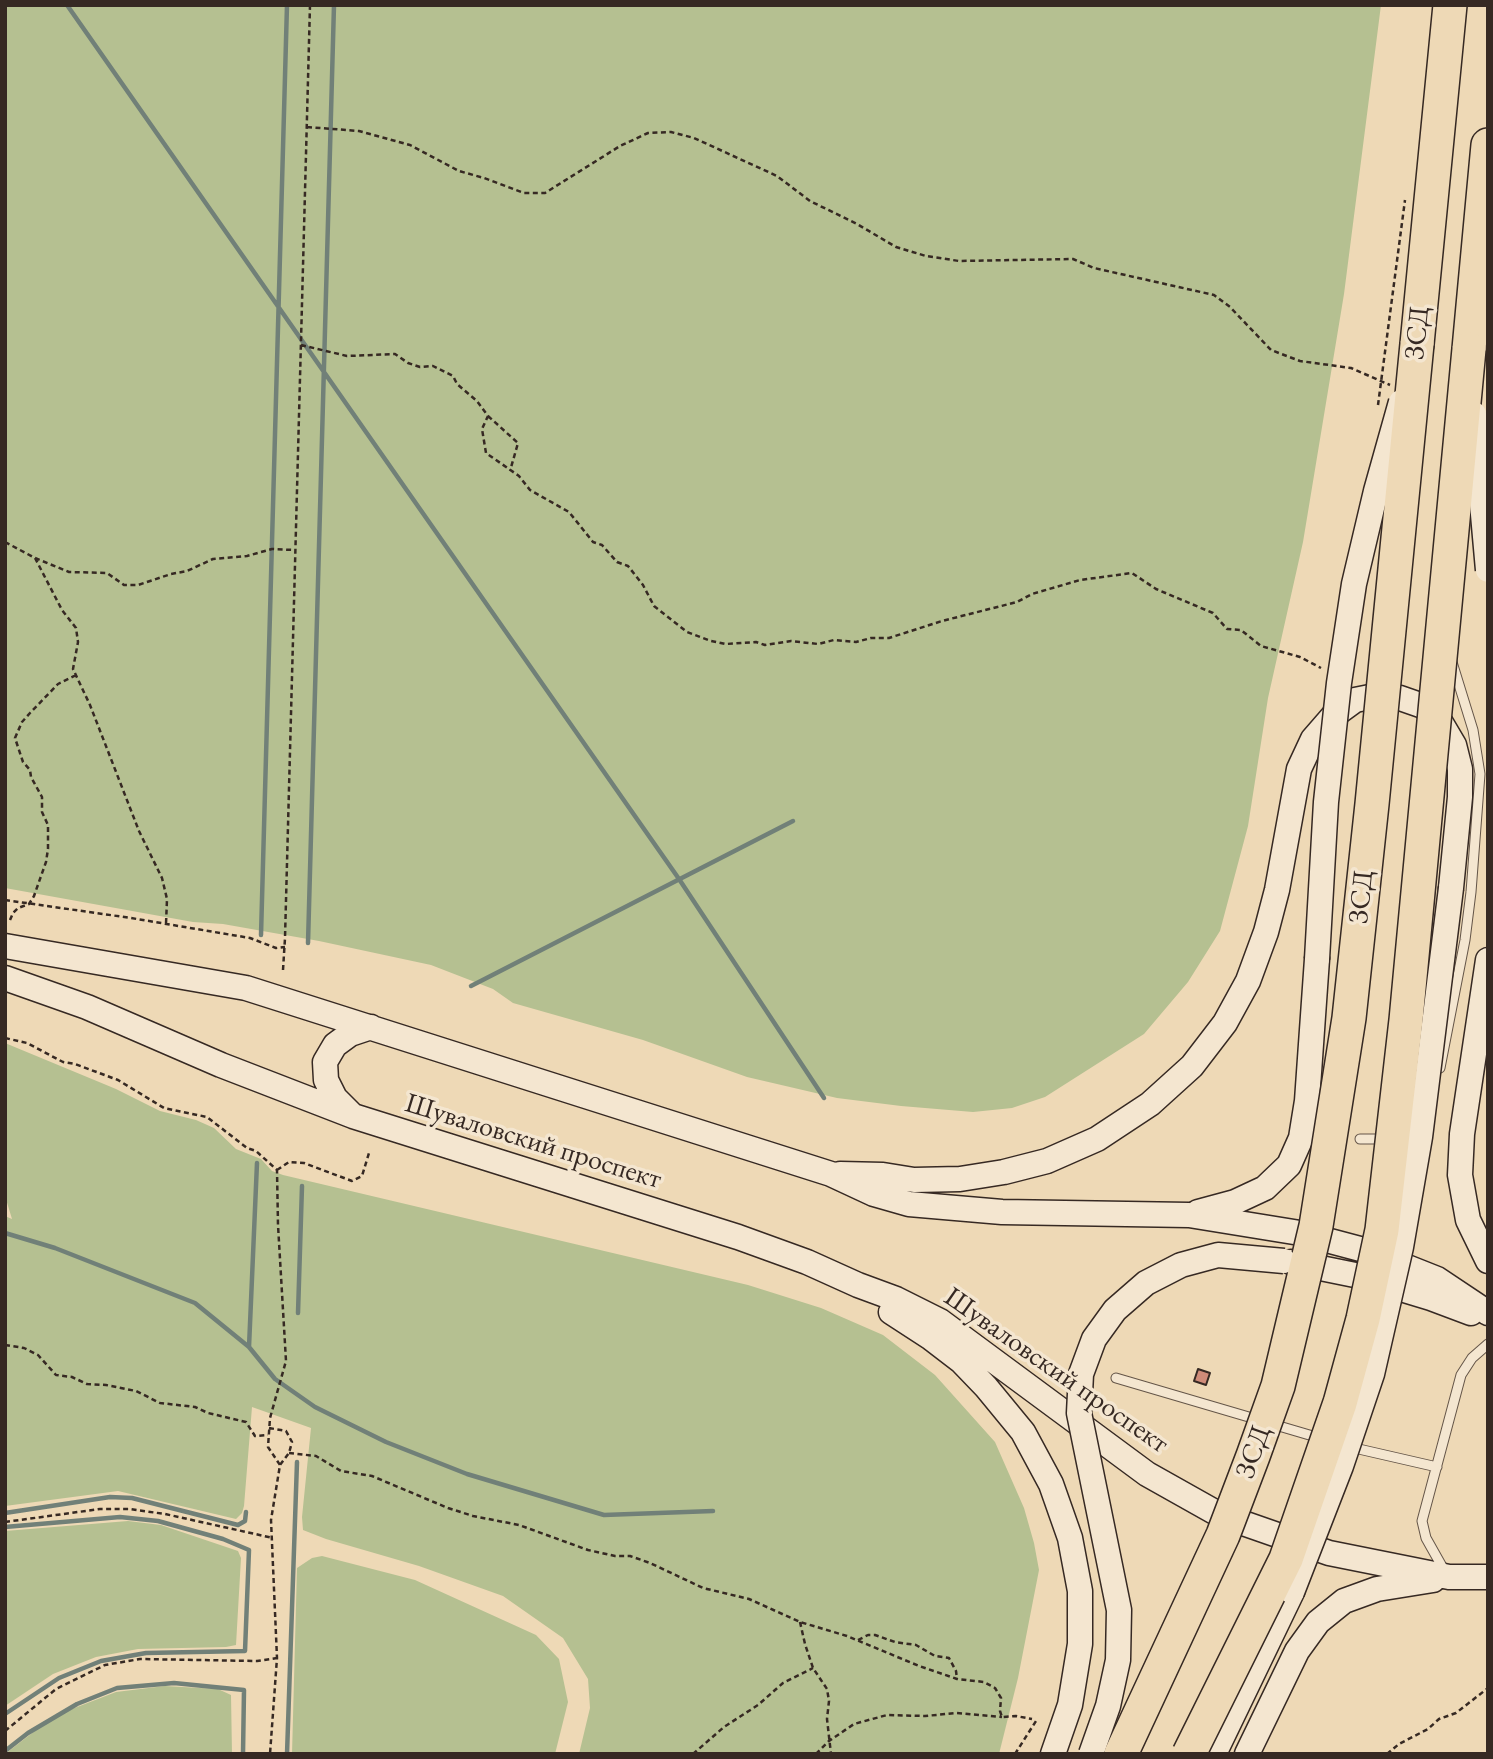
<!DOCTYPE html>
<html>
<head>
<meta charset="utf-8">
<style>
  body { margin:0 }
  #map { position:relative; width:1493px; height:1759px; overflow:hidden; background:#eed9b6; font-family:"EB Garamond",serif }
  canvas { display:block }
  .frame { position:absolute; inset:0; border:7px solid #362923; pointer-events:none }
</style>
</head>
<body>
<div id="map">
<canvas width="1493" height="1759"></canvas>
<div class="frame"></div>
</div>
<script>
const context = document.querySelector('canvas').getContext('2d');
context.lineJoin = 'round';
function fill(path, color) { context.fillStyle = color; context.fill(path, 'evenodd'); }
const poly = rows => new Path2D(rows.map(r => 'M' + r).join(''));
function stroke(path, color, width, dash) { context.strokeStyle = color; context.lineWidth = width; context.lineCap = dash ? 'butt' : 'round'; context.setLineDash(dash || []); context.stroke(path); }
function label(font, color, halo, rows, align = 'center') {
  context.font = font + ' "EB Garamond",serif'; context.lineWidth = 7; context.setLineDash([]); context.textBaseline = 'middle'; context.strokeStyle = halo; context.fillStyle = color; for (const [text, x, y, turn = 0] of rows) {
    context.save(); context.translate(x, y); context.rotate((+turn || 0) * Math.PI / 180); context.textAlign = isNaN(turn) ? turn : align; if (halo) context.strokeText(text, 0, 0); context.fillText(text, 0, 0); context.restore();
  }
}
const green = poly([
  [5,5,1381,5,1344,294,1303,542,1268,698,1248,826,1220,931,1188,982,1144,1034,1045,1097,1012,1108,973,1112,901,1106,837,1098,747,1077,643,1040,513,1003,493,989,431,965,319,941,223,924,193,922,5,888],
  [5,1043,116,1089,160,1111,196,1120,214,1128,236,1149,261,1159,272,1171,283,1175,748,1285,821,1308,883,1335,935,1375,995,1442,1024,1508,1034,1543,1039,1570,1018,1678,999,1754,579,1754,590,1708,588,1679,563,1638,503,1596,419,1566,326,1539,303,1530,302,1517,311,1428,252,1407,244,1506,242,1513,236,1519,118,1491,5,1506,5,1216,12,1219,5,1196],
  [128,1521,161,1525,238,1551,241,1558,236,1645,226,1647,138,1649,96,1657,53,1674,5,1706,5,1531],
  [322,1556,415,1580,536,1635,559,1659,568,1702,555,1754,292,1754,297,1568,312,1558],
  [165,1686,218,1689,231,1695,232,1754,5,1754,40,1727,72,1709,116,1692]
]);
const stream = poly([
  [67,5,679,879,824,1098],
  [261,935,287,5],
  [308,943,334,5],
  [471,986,793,821],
  [5,1233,55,1248,195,1303,249,1347,275,1379,315,1407,386,1442,467,1474,604,1515,713,1511],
  [298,1313,302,1186],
  [249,1347,257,1163],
  [5,1513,110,1497,132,1498,238,1525,245,1521,246,1512],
  [5,1527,120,1517,158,1521,223,1539,249,1550,245,1651,146,1653,101,1661,59,1678,5,1714],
  [5,1751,28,1733,77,1704,117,1688,174,1683,244,1690,243,1754],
  [287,1754,297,1462]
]);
const building = poly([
  [1198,1369,1210,1373,1206,1385,1194,1381,1198,1369]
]);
const path = poly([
  [307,127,359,131,410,145,459,171,484,178,524,193,545,193,620,146,648,133,671,132,694,138,777,176,810,201,857,224,896,247,926,256,959,261,1073,259,1094,268,1214,295,1230,307,1271,350,1300,361,1351,368,1390,385],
  [301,345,347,356,395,354,408,363,420,367,433,366,453,376,457,384,477,401,488,416,482,429,486,453,519,476,530,490,569,512,593,542,602,545,617,562,628,566,643,585,654,606,687,632,711,641,726,644,756,642,765,645,791,641,818,644,834,640,856,642,871,638,889,638,942,621,1017,602,1032,594,1080,580,1132,573,1156,589,1213,613,1227,629,1241,630,1261,646,1300,657,1321,668],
  [1378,405,1405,200],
  [488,416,518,443,510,471],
  [5,542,35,558,62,610,76,628,78,642,73,669,90,705,139,831,162,878,167,899,166,924],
  [35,558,69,572,107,573,124,585,138,585,171,574,187,571,213,559,247,556,272,549,294,550],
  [5,900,131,918,250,938,276,948,285,947],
  [10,920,13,913,18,908,29,904,34,896,46,862,48,849,48,825,42,812,42,797,31,777,30,770,23,762,15,738,22,722,30,713,58,684,76,675],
  [283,970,285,938,310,5],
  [5,1038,27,1043,63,1062,75,1064,118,1080,164,1108,207,1117,247,1148,256,1151,277,1170,278,1225,286,1361,270,1418,268,1447,280,1465],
  [277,1170,289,1162,304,1163,352,1181,362,1176,369,1153],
  [5,1345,24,1348,38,1355,56,1375,72,1377,87,1384,106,1385,136,1391,160,1403,195,1407,208,1413,246,1422,255,1436,268,1435],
  [269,1428,286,1431,292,1442,289,1453,280,1465,271,1520,277,1658,270,1754],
  [289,1453,316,1456,341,1471,372,1476,448,1508,473,1516,519,1525,588,1550,615,1556,630,1556,650,1563,703,1588,749,1599,800,1622,847,1636,919,1666,957,1679,984,1682,995,1688,1001,1698,1000,1711,1002,1717,1016,1716,1032,1719],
  [5,1522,100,1509,129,1509,165,1514,273,1538],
  [800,1622,805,1644,813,1668,827,1689,829,1701,827,1719,831,1754],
  [858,1640,868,1635,875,1635,895,1642,916,1645,935,1656,949,1658,956,1671,957,1679],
  [5,1731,56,1689,105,1665,140,1659,257,1661,277,1658],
  [693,1754,724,1727,758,1705,783,1683,813,1668],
  [816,1754,829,1741,854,1724,887,1715,925,1716,957,1713,1002,1717],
  [1015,1754,1036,1721],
  [1387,1754,1399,1744,1428,1729,1439,1719,1456,1713,1488,1688]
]);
const lane = poly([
  [1440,1068,1465,940,1471,892,1480,774,1473,730,1452,662],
  [1360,1139,1380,1139,1385,1137],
  [1116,1378,1259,1420],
  [1272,1424,1323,1439],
  [1350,1447,1437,1467],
  [1444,1570,1426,1538,1422,1521,1461,1375,1472,1358,1488,1344]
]);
const secondary = poly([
  [5,946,246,988,831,1174,874,1194,909,1204,1002,1212,1189,1215,1300,1233,1364,1250,1437,1279,1488,1313],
  [1488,960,1462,1134,1460,1175,1468,1220,1488,1261],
  [5,978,87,1007,221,1065,353,1116,738,1237,807,1262,858,1285,896,1299,940,1321,1147,1474,1220,1515,1329,1553,1449,1577,1488,1577],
  [351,1114,335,1098,326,1080,325,1062,335,1045,350,1034,371,1027],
  [840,1174,883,1175,914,1180,960,1179,1004,1172,1047,1161,1097,1139,1150,1104,1192,1066,1225,1023,1248,981,1266,932,1277,890,1299,769,1313,739,1333,716,1355,700,1375,696,1400,698,1423,706,1441,723,1454,745,1460,769,1460,797,1451,888],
  [1198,1212,1235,1202,1265,1188,1289,1165,1301,1138,1307,1101,1317,959],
  [1291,1262,1355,1275,1431,1298,1471,1313],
  [891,1312,931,1338,961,1361,986,1387,1023,1432,1051,1484,1070,1538,1080,1591,1080,1644,1070,1705,1053,1754],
  [1214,1754,1292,1592],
  [1247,1754,1297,1651,1318,1622,1344,1601,1377,1589,1433,1580]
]);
const highway = poly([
  [1417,344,1450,5],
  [1469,349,1488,145]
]);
const secondaryBridge = poly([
  [1474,414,1488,570],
  [1317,959,1326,802,1339,683,1354,584,1376,491,1401,402],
  [1292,1592,1341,1466,1372,1374,1401,1247,1420,1137,1451,888],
  [1091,1754,1108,1706,1118,1660,1119,1610,1079,1413,1081,1374,1094,1339,1115,1310,1146,1283,1181,1265,1218,1255,1284,1261]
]);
const highwayBridge = poly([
  [1121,1754,1223,1535,1253,1456,1278,1386,1316,1226,1349,1018,1372,804,1417,344],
  [1189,1754,1286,1559,1340,1403,1363,1319,1382,1230,1406,1020,1469,349]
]);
const streetNames = [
  ["ЗСД",1418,333,-84],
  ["ЗСД",1362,897,-84],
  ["Шуваловский проспект",533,1142,17],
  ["Шуваловский проспект",1056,1371,35],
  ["ЗСД",1254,1452,-70]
];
fill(green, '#b5c091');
stroke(stream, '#718078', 4.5);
fill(building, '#d08c79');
stroke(building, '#362923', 2);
stroke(lane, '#645548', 11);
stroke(secondary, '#362923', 27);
stroke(highway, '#362923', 36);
stroke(path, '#362923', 2.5, [5, 3.5]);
stroke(lane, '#f4e6d0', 9);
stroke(secondary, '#f4e6d0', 24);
stroke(highway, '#eed9b6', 33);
stroke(secondaryBridge, '#362923', 27, []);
stroke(highwayBridge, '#362923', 36, []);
stroke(secondaryBridge, '#f4e6d0', 24);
stroke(highwayBridge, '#eed9b6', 33);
label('28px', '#362923', '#f4e6d0', streetNames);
</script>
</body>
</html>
